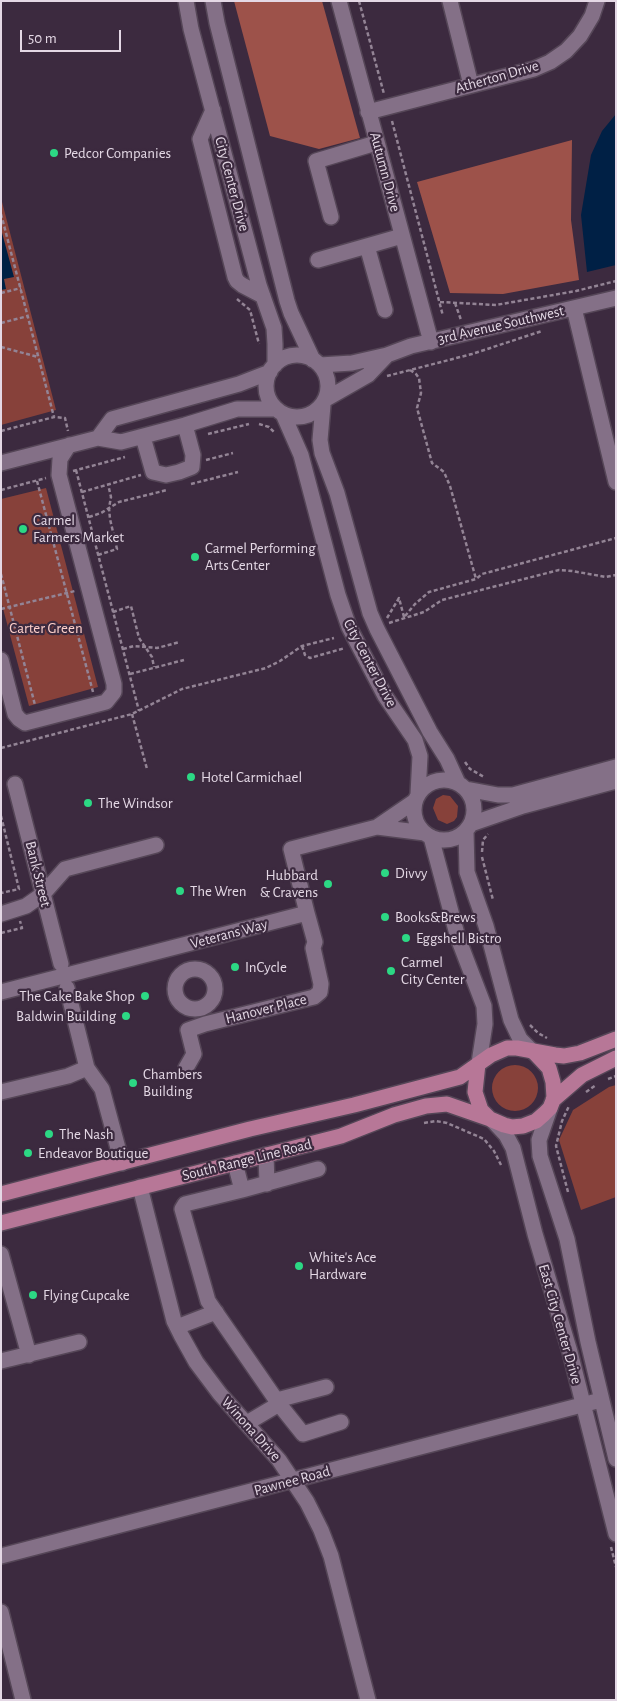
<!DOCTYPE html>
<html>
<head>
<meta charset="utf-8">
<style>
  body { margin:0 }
  #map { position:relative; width:617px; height:1701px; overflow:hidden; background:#3c2a3f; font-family:"Alegreya Sans",sans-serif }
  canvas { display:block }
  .frame { position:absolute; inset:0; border:2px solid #e4d8e5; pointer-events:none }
  .scale { position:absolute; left:20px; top:30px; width:101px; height:22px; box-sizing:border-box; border:2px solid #e4d8e5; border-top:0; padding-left:6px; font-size:15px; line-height:18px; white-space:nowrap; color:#e4d8e5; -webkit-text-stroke:4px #3c2a3f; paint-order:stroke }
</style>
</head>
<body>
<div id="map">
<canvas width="617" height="1701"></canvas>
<div class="frame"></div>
<div class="scale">50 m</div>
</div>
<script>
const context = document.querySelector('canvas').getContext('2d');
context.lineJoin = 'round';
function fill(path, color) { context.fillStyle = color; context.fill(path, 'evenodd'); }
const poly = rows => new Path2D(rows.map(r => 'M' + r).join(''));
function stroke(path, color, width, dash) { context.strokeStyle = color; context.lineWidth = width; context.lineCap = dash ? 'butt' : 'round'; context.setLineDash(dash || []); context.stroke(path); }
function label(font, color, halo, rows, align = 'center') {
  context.font = font + ' "Alegreya Sans",sans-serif'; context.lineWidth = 4.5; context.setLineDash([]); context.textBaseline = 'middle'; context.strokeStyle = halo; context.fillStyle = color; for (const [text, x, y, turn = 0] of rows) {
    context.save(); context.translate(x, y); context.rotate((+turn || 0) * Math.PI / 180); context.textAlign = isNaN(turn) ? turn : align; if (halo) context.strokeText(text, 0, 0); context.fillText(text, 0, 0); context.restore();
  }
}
const green = poly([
  [1,198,56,410,1,425],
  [46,488,98,687,29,706,1,601,1,499],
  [443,795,450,796,458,806,457,817,454,821,447,824,438,820,433,808,436,799],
  '492 1088a23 23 0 1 1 46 0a23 23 0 1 1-46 0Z',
  [616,1085,616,1197,581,1210,559,1140,573,1110,609,1087]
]);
const forest = poly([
  [234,1,322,1,360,138,319,149,270,136],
  [572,140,571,220,579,280,503,294,450,293,417,182]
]);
const water = poly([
  [616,114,616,265,587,272,581,215,591,155,602,131],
  [1,229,14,277,4,279,6,289,1,290]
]);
const path = poly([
  [359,1,384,94],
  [392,121,443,316],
  [1,214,54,417],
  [1,293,21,288],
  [237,299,250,310,259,344],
  [440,302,496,305,576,291,616,281],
  [455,303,461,320],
  [1,323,28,316],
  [1,347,38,357],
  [410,370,416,374,419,378,421,393,417,408,432,463,444,472,450,486,476,579],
  [387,376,472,354,542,331],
  [259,424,269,427,275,433],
  [1,431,54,417,65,418,68,431],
  [208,434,249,424],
  [206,460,233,453],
  [76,470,139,711],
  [73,471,125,457],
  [37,481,93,692],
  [191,484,238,472],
  [1,490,46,478],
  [82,492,141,475],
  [89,517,101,513,119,502,167,490],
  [98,555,117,549,110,519,109,508,111,497,108,484],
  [1,574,35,705],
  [1,609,75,591],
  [113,612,131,606,139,638,152,657,154,667],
  [405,616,415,604,429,592,476,579,482,574,616,538],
  [387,618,399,598,404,617],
  [389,623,424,612,442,600,559,570,572,571,606,577,616,575],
  [302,646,305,655,310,658,345,648],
  [123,649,134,646,157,648,180,642],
  [130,674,184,660],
  [132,714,147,769],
  [1,748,132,714,182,689,266,668,280,661,302,646,334,638],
  [465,762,470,769,484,777],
  [1,816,19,889,1,893],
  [482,852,483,840,488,834],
  [482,857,493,900],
  [1,933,22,928,20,921],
  [530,1025,538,1033,547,1038],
  [608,1079,616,1076],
  [586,1092,596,1085],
  [424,1123,436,1121,447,1123,484,1139,494,1151,502,1167],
  [568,1192,556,1146,562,1121,569,1106],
  [611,1547,616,1567]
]);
const minor = poly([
  [186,1,191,29,259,285,274,328,275,344,275,365],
  [213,1,217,23,287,301,291,313,313,360],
  [339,1,431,342],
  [450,1,471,85],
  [213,110,200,139,235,277,237,281,242,285,263,296],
  [368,112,534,69,550,62,566,51,580,36,592,16,597,1],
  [331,217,316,161,376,143],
  [367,246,385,310],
  [318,260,402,236],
  [574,308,616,482],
  '266 386a31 31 0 1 1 62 0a31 31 0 1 1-62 0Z',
  [320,365,352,363,387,355,411,346,616,298],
  [326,399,368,375,387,355],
  [323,405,320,440,322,453,337,493,370,613,377,629,430,732,447,759,458,783],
  [283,414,301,455,338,595,349,627,385,696,415,740,420,756,418,794],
  [143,437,153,472,166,475,179,472,192,467,193,455,185,425],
  [98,438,112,419,239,384,270,372],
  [1,463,98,438,121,442,185,425,237,409,276,409],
  [1,660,15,714,19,719,25,723,106,702,114,692,114,684,59,475,60,459,69,445],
  '414 810a30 30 0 1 1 60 0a30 30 0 1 1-60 0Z',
  [15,784,61,964],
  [466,789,498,795,513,795,616,767],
  [471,824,523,806,616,781],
  [377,827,415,801],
  [466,831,467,872,486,926,511,1020,520,1039,533,1052],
  [431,837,458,938,484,1006,485,1024,479,1063],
  [1,914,26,906,43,894,65,869,156,845],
  '175 989a20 20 0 1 1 40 0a20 20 0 1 1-40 0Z',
  [67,988,87,1068,102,1089,122,1163],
  [1,992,307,913,291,849,377,827,425,833],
  [186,1068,194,1054,188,1030,205,1024,314,997,320,992,321,984,313,948,315,942,307,913],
  [1,1092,68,1076,87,1068],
  [550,1108,539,1140,540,1156,567,1239,588,1342,616,1459],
  [493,1121,506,1135,513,1148,535,1234,570,1352,616,1534],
  [266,1155,267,1184],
  [235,1163,242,1190,185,1204,182,1209,208,1301,279,1404,247,1423],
  [140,1187,174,1321,181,1335,196,1362,220,1394,279,1460,307,1502,321,1530,331,1556,368,1700],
  [242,1190,318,1169],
  [1,1254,29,1355],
  [177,1327,216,1312],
  [1,1361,79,1342],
  [277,1400,326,1387],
  [279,1404,303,1434,341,1422],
  [1,1556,601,1400],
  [1,1612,23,1700]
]);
const major = poly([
  [478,1064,475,1092,481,1110,490,1119,504,1125,512,1127,523,1126,536,1121,544,1114,550,1108,554,1098,553,1082,549,1068,534,1052],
  [553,1100,582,1075,616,1058],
  [1,1194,250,1129,354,1105,460,1077,491,1055,507,1048,517,1048,555,1055,564,1056,580,1053,616,1039],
  [1,1223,341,1136,394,1115,426,1106,447,1104,490,1119]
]);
const markers = [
  [54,153,5,"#2cd884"],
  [23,529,5,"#2cd884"],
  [195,557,5,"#2cd884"],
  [191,777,5,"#2cd884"],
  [88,803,5,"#2cd884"],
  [385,873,5,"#2cd884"],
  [328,884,5,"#2cd884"],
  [180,891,5,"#2cd884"],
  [385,917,5,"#2cd884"],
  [406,938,5,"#2cd884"],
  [235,967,5,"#2cd884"],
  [391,971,5,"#2cd884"],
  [145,996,5,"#2cd884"],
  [126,1016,5,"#2cd884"],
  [133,1083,5,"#2cd884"],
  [49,1134,5,"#2cd884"],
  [28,1153,5,"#2cd884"],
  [299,1266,5,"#2cd884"],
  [33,1295,5,"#2cd884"]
];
const streetNames = [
  ["Atherton Drive",497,77,-16],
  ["Autumn Drive",385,172,75],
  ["City Center Drive",232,184,75],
  ["3rd Avenue Southwest",501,325,-13],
  ["City Center Drive",370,663,62],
  ["Bank Street",38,874,76],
  ["Veterans Way",229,934,-15],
  ["Hanover Place",266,1009,-14],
  ["South Range Line Road",247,1160,-14],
  ["East City Center Drive",560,1324,74],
  ["Winona Drive",251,1429,48],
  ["Pawnee Road",292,1481,-15]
];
const poiNames = [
  ["Pedcor Companies",64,153],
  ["Carmel",33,520],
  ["Farmers Market",33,537],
  ["Carmel Performing",205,548],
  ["Arts Center",205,565],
  ["Hotel Carmichael",201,777],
  ["The Windsor",98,803],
  ["Divvy",395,873],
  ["Hubbard",318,875,"right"],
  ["& Cravens",318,892,"right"],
  ["The Wren",190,891],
  ["Books&Brews",395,917],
  ["Eggshell Bistro",416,938],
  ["Carmel",401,962],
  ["City Center",401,979],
  ["InCycle",245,967],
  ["The Cake Bake Shop",135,996,"right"],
  ["Baldwin Building",116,1016,"right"],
  ["Chambers",143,1074],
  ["Building",143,1091],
  ["The Nash",59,1134],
  ["Endeavor Boutique",38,1153],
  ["White's Ace",309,1257],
  ["Hardware",309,1274],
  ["Flying Cupcake",43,1295]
];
const parkNames = [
  ["Carter Green",46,628]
];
fill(green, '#87413a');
fill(forest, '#9d524a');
fill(water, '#002045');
stroke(minor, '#554657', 18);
stroke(major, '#554657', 18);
stroke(path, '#938495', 2.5, [4, 2.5]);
stroke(minor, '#847087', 15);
stroke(major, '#b77797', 15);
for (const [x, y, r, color] of markers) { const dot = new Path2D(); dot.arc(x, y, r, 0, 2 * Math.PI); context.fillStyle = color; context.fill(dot); stroke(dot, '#3c2a3f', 2); }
label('15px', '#e4d8e5', '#3c2a3f', streetNames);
label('15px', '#e4d8e5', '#3c2a3f', poiNames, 'left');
label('15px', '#ffd1cb', '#3c2a3f', parkNames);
</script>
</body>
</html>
